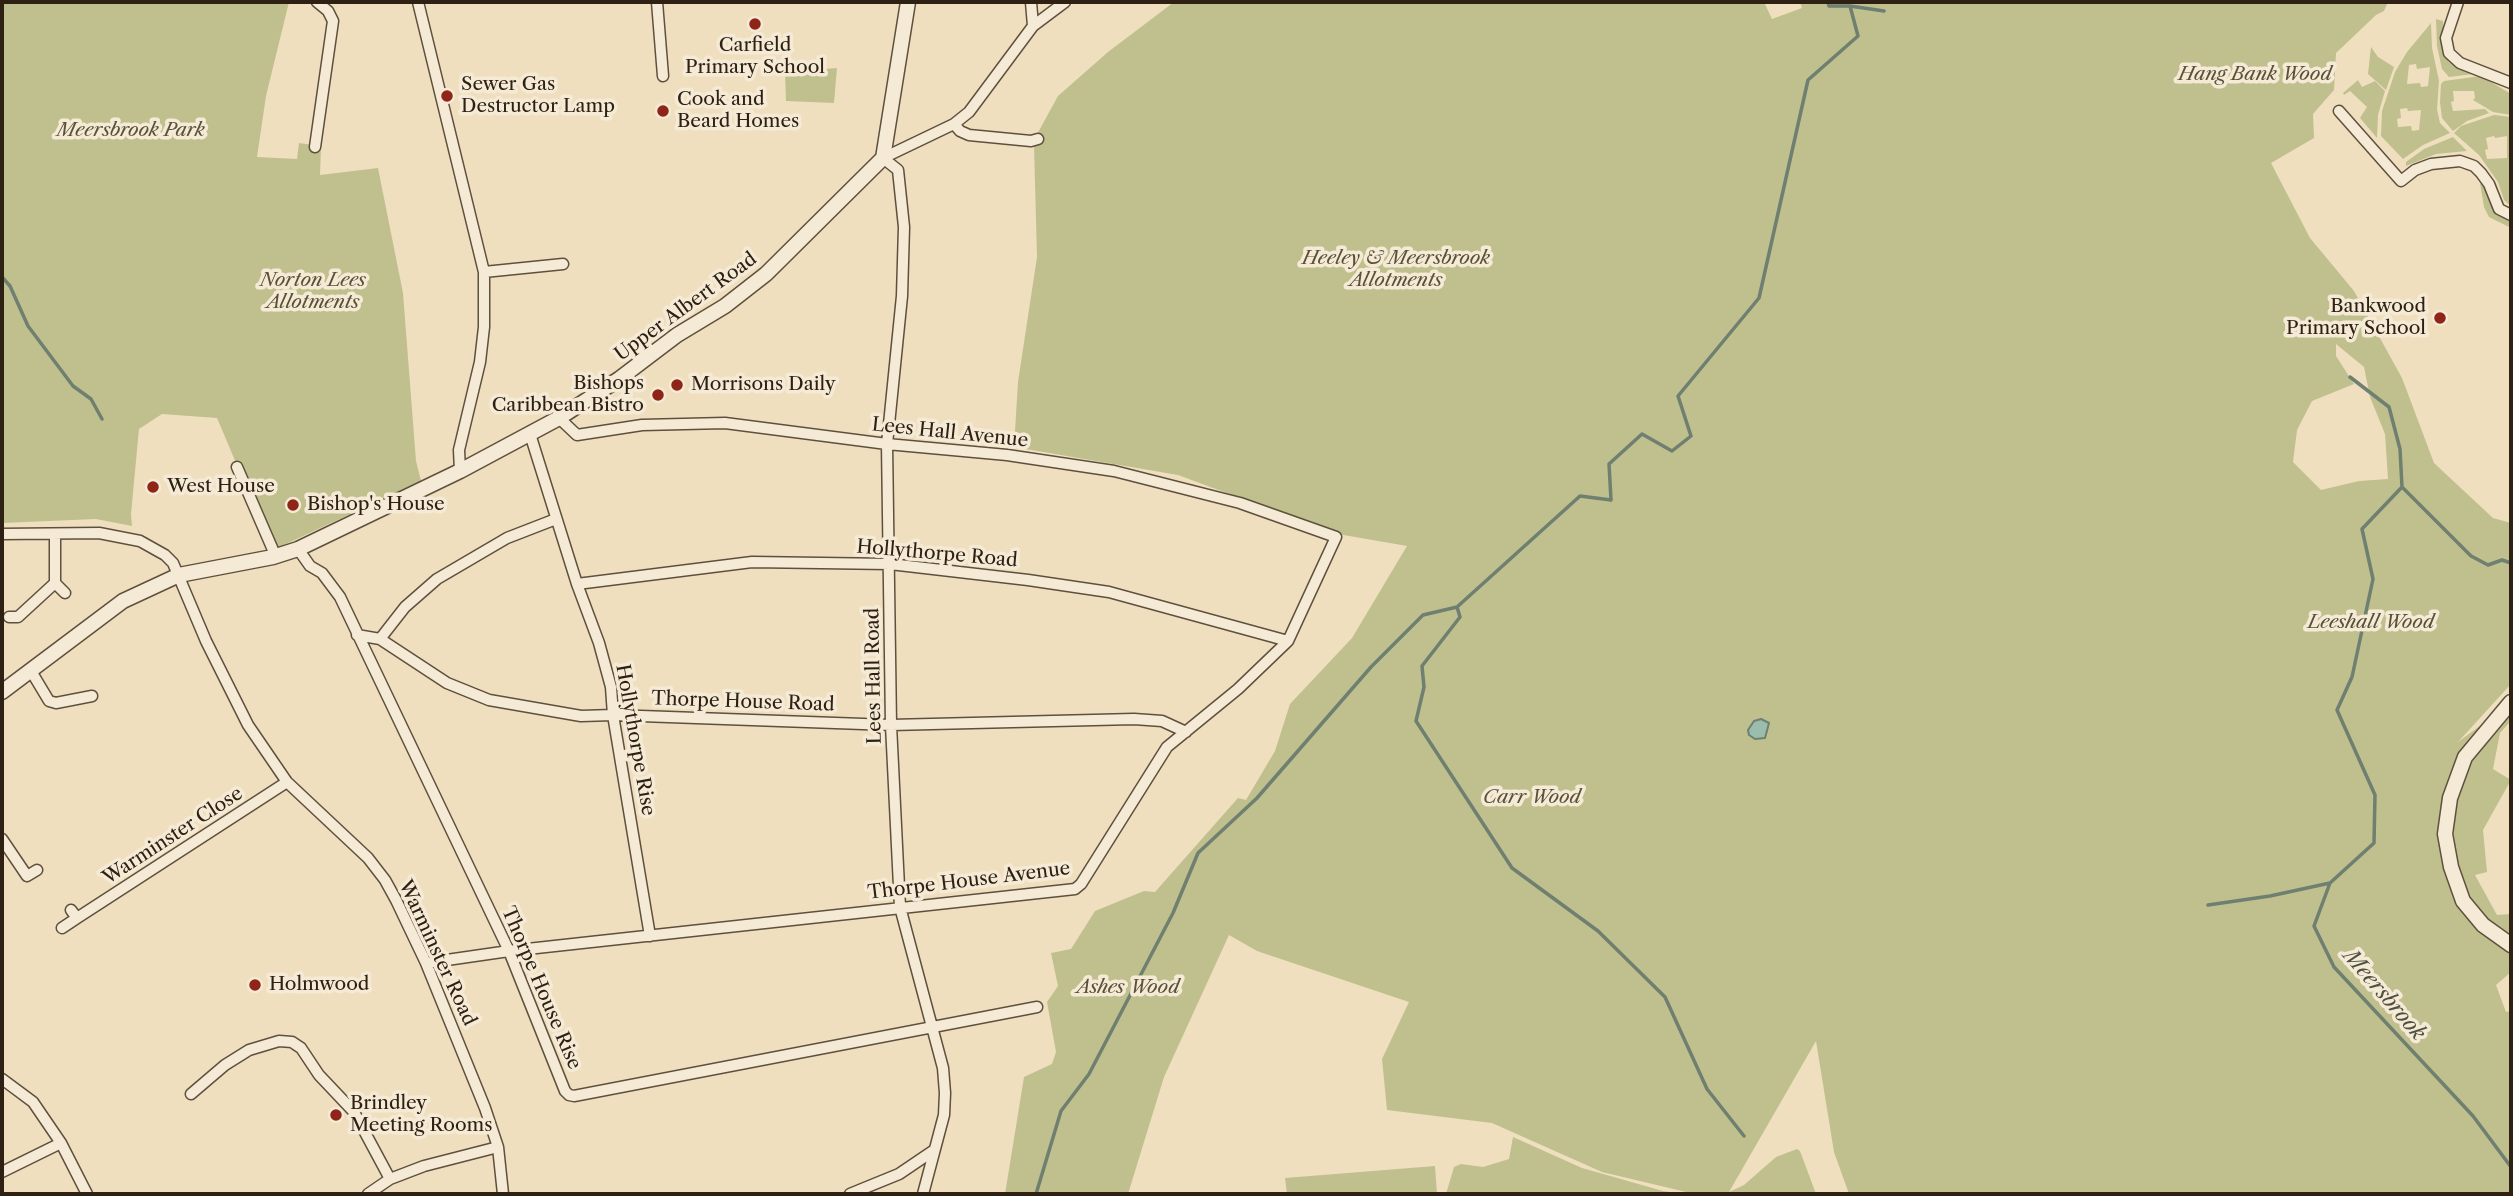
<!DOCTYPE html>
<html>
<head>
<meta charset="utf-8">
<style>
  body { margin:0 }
  #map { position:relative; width:2513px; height:1196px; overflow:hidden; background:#efdfbe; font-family:"Libre Caslon Text",serif }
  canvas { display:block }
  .frame { position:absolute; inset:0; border:4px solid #2e2114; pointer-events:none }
</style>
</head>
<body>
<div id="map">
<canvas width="2513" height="1196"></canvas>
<div class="frame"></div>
</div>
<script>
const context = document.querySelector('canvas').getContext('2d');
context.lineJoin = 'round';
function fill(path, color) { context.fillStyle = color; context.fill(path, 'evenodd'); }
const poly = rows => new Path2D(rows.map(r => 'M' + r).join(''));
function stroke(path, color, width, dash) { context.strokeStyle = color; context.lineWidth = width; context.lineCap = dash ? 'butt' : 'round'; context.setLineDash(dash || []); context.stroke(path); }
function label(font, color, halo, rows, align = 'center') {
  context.font = font + ' "Libre Caslon Text",serif'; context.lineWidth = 7; context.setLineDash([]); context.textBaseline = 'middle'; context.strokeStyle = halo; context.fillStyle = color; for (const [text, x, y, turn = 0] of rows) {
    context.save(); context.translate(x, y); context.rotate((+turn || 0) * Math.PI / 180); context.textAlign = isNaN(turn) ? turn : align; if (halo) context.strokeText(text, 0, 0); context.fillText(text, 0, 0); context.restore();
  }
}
const green = poly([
  [2,2,289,2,266,96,257,157,297,159,299,143,321,146,320,175,378,168,403,293,416,461,421,481,273,550,217,418,162,414,139,429,131,514,132,526,96,519,2,523],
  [1174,2,1764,2,1772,19,1802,8,1800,2,2388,2,2384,11,2376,15,2336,53,2334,90,2313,114,2314,138,2271,163,2310,238,2354,291,2402,378,2434,463,2493,518,2511,523,2511,684,2458,742,2511,703,2511,721,2500,733,2493,769,2511,780,2483,830,2487,872,2475,875,2497,915,2511,914,2511,972,2496,985,2506,1012,2511,1011,2511,1194,1849,1194,1834,1152,1816,1041,1729,1192,1744,1185,1776,1157,1797,1149,1800,1151,1816,1194,1686,1192,1602,1172,1492,1123,1387,1110,1382,1059,1409,1002,1257,951,1229,935,1164,1077,1128,1194,1005,1194,1024,1077,1052,1064,1056,1052,1047,1002,1058,986,1051,953,1071,949,1095,911,1144,891,1155,892,1238,798,1246,800,1275,751,1290,704,1352,638,1407,546,1338,534,1178,475,1014,447,1018,382,1037,257,1034,146,1038,139,1035,138,1058,96,1108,52],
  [2336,344,2364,367,2370,397,2385,434,2388,479,2359,481,2321,490,2293,462,2297,430,2312,401,2354,384,2336,356],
  [2436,19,2443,21,2445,56,2449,62,2473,74,2449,77,2442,69,2437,46],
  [2431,23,2432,48,2439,81,2437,109,2440,123,2450,133,2423,145,2403,159,2381,136,2382,111,2395,72,2407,52],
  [2416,64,2417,69,2430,67,2428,86,2421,87,2420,83,2407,84,2409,65],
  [2407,108,2408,111,2421,110,2419,130,2412,131,2411,126,2398,127,2397,119,2401,118,2400,109],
  [2371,47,2378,57,2394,67,2386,90,2368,74],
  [837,68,834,103,786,101,785,72],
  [2481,76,2511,94,2511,115,2493,112,2473,100,2475,98,2474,91,2453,91,2454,101,2451,102,2453,111,2485,109,2489,113,2467,121,2453,131,2442,118,2440,102,2441,84,2444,81],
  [2358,80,2362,87,2375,81,2385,91,2378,115,2377,138,2360,118,2367,107,2350,91,2344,95,2343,93],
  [2494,115,2511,117,2511,206,2504,200,2498,182,2479,155,2454,133,2461,126],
  [2494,136,2495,138,2507,136,2507,158,2487,159,2485,150,2488,149,2486,138],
  [2453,137,2467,151,2436,154,2406,166,2406,162,2424,149],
  [2480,183,2486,187,2511,217,2511,228,2489,217,2484,207],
  [1513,1137,1582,1168,1663,1191,1683,1194,1446,1194,1454,1167,1461,1164,1483,1167,1509,1159],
  [1435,1166,1437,1194,1287,1194,1285,1178]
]);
const water = poly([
  [1761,719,1769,723,1765,738,1755,739,1749,735,1748,730,1754,721,1761,719]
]);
const stream = poly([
  [1828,2,1829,6,1850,6,1884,11],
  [2,277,10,286,28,326,73,386,91,399,102,419],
  [2350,377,2389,407,2400,449,2402,487,2471,556,2488,565,2502,560,2511,563],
  [2402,487,2362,529,2373,579,2352,677,2337,710,2375,795,2374,843,2330,883,2314,926,2334,967,2473,1116,2511,1167],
  [1457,607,1460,617,1422,666,1424,687,1416,721,1512,868,1598,931,1665,997,1707,1089,1744,1136],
  [2208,905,2270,896,2330,883],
  [1036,1194,1061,1111,1089,1074,1173,913,1198,853,1257,798,1371,667,1423,615,1457,607,1580,496,1611,500,1609,464,1642,434,1672,451,1691,436,1678,396,1759,298,1808,80,1858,36,1850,6]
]);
const minor = poly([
  [418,2,484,272,484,327,480,362,459,450,460,471],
  [657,2,663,76],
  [1031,2,1033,26],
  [2458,2,2446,38,2449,53,2460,63,2511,83],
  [2339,111,2401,181,2415,170,2431,164,2460,161,2474,166,2481,173,2489,184,2499,209,2511,215],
  [954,124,960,131,969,135,1031,141,1038,139],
  [315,147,333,21,328,11,317,2],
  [883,158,898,170,904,227,902,296,887,444,891,725,900,907,943,1068,945,1093,944,1115,923,1194],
  [883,158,954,124,969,112,1033,26,1065,2],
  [484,272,563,264],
  [530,434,577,584,599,643,611,687,613,715,650,936],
  [237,467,273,550,273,557],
  [2,534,99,533,140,541,165,555,173,563,206,641,248,725,287,782,368,858,385,880,396,900,426,963,485,1108,498,1147,503,1194],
  [55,534,55,583,65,593],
  [298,549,310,566,322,573,340,597,509,951,565,1091,569,1095,574,1096,1037,1007],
  [577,584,752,562,890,564,1028,580,1109,592,1288,641],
  [9,617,18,617,55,583],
  [357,635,380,639,447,683,489,700,581,716,613,715,891,725,1134,719,1162,721,1186,732],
  [380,639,405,607,437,579,507,538,556,519],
  [31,671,49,701,56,703,92,696],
  [2,839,27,876,37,870],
  [71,910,77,918,287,782],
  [62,928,77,918],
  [426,963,509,951,1075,889,1081,884,1167,747,1238,689,1288,641,1336,537,1240,503,1114,471,1007,455,887,444,725,423,642,425,577,435,559,418],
  [2,1079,33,1102,61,1143,87,1194],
  [191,1094,225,1065,249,1050,279,1041,292,1042,301,1048,319,1075,354,1112,390,1179],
  [2,1172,61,1143],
  [368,1194,390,1179,424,1166,498,1147],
  [850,1194,899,1174,933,1151]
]);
const tertiary = poly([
  [2,692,123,601,179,575,273,557,298,549,460,471,559,418,619,379,677,335,725,306,766,274,883,158,908,2],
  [2511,702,2465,757,2450,798,2445,834,2451,867,2463,901,2483,925,2511,945]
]);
const markers = [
  [755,24,7,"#8f2418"],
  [447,96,7,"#8f2418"],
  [663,111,7,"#8f2418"],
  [2440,318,7,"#8f2418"],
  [677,385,7,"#8f2418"],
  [658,395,7,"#8f2418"],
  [153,487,7,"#8f2418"],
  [293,505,7,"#8f2418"],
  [255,985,7,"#8f2418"],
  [336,1115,7,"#8f2418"]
];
const poiNames = [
  ["Carfield",755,46,"center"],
  ["Primary School",755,68,"center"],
  ["Sewer Gas",461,85],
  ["Destructor Lamp",461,107],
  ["Cook and",677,100],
  ["Beard Homes",677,122],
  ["Bankwood",2426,307,"right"],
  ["Primary School",2426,329,"right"],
  ["Bishops",644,384,"right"],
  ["Caribbean Bistro",644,406,"right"],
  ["Morrisons Daily",691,385],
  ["West House",167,487],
  ["Bishop's House",307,505],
  ["Holmwood",269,985],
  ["Brindley",350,1104],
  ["Meeting Rooms",350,1126]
];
const parkNames = [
  ["Hang Bank Wood",2255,75],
  ["Meersbrook Park",131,131],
  ["Heeley & Meersbrook",1396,259],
  ["Allotments",1396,281],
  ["Norton Lees",313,281],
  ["Allotments",313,303],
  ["Leeshall Wood",2371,623],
  ["Carr Wood",1532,798],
  ["Ashes Wood",1128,988]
];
const streetNames = [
  ["Upper Albert Road",686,307,-36],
  ["Lees Hall Avenue",950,433,6],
  ["Hollythorpe Road",937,554,5],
  ["Lees Hall Road",874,676,-91],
  ["Thorpe House Road",743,702,2],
  ["Hollythorpe Rise",635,740,80],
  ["Warminster Close",173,836,-33],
  ["Thorpe House Avenue",969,881,-7],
  ["Warminster Road",437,953,65],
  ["Thorpe House Rise",541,988,67]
];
const waterNames = [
  ["Meersbrook",2384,995,49]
];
fill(green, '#bfc08e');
fill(water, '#9abdad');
stroke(water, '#6f7f70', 2);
stroke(stream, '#6f7f70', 3.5);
stroke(minor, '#5e503e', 13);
stroke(tertiary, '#5e503e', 17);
stroke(minor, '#f5ead5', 10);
stroke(tertiary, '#f5ead5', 14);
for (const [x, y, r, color] of markers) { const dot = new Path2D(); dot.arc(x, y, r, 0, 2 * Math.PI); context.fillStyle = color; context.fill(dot); stroke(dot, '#f5ead5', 2.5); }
label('19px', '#2e2114', '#f5ead5', poiNames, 'left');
label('italic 19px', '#5a5139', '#f5ead5', parkNames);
label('19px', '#2e2114', '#f5ead5', streetNames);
label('italic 21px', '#4e5042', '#f5ead5', waterNames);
</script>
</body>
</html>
